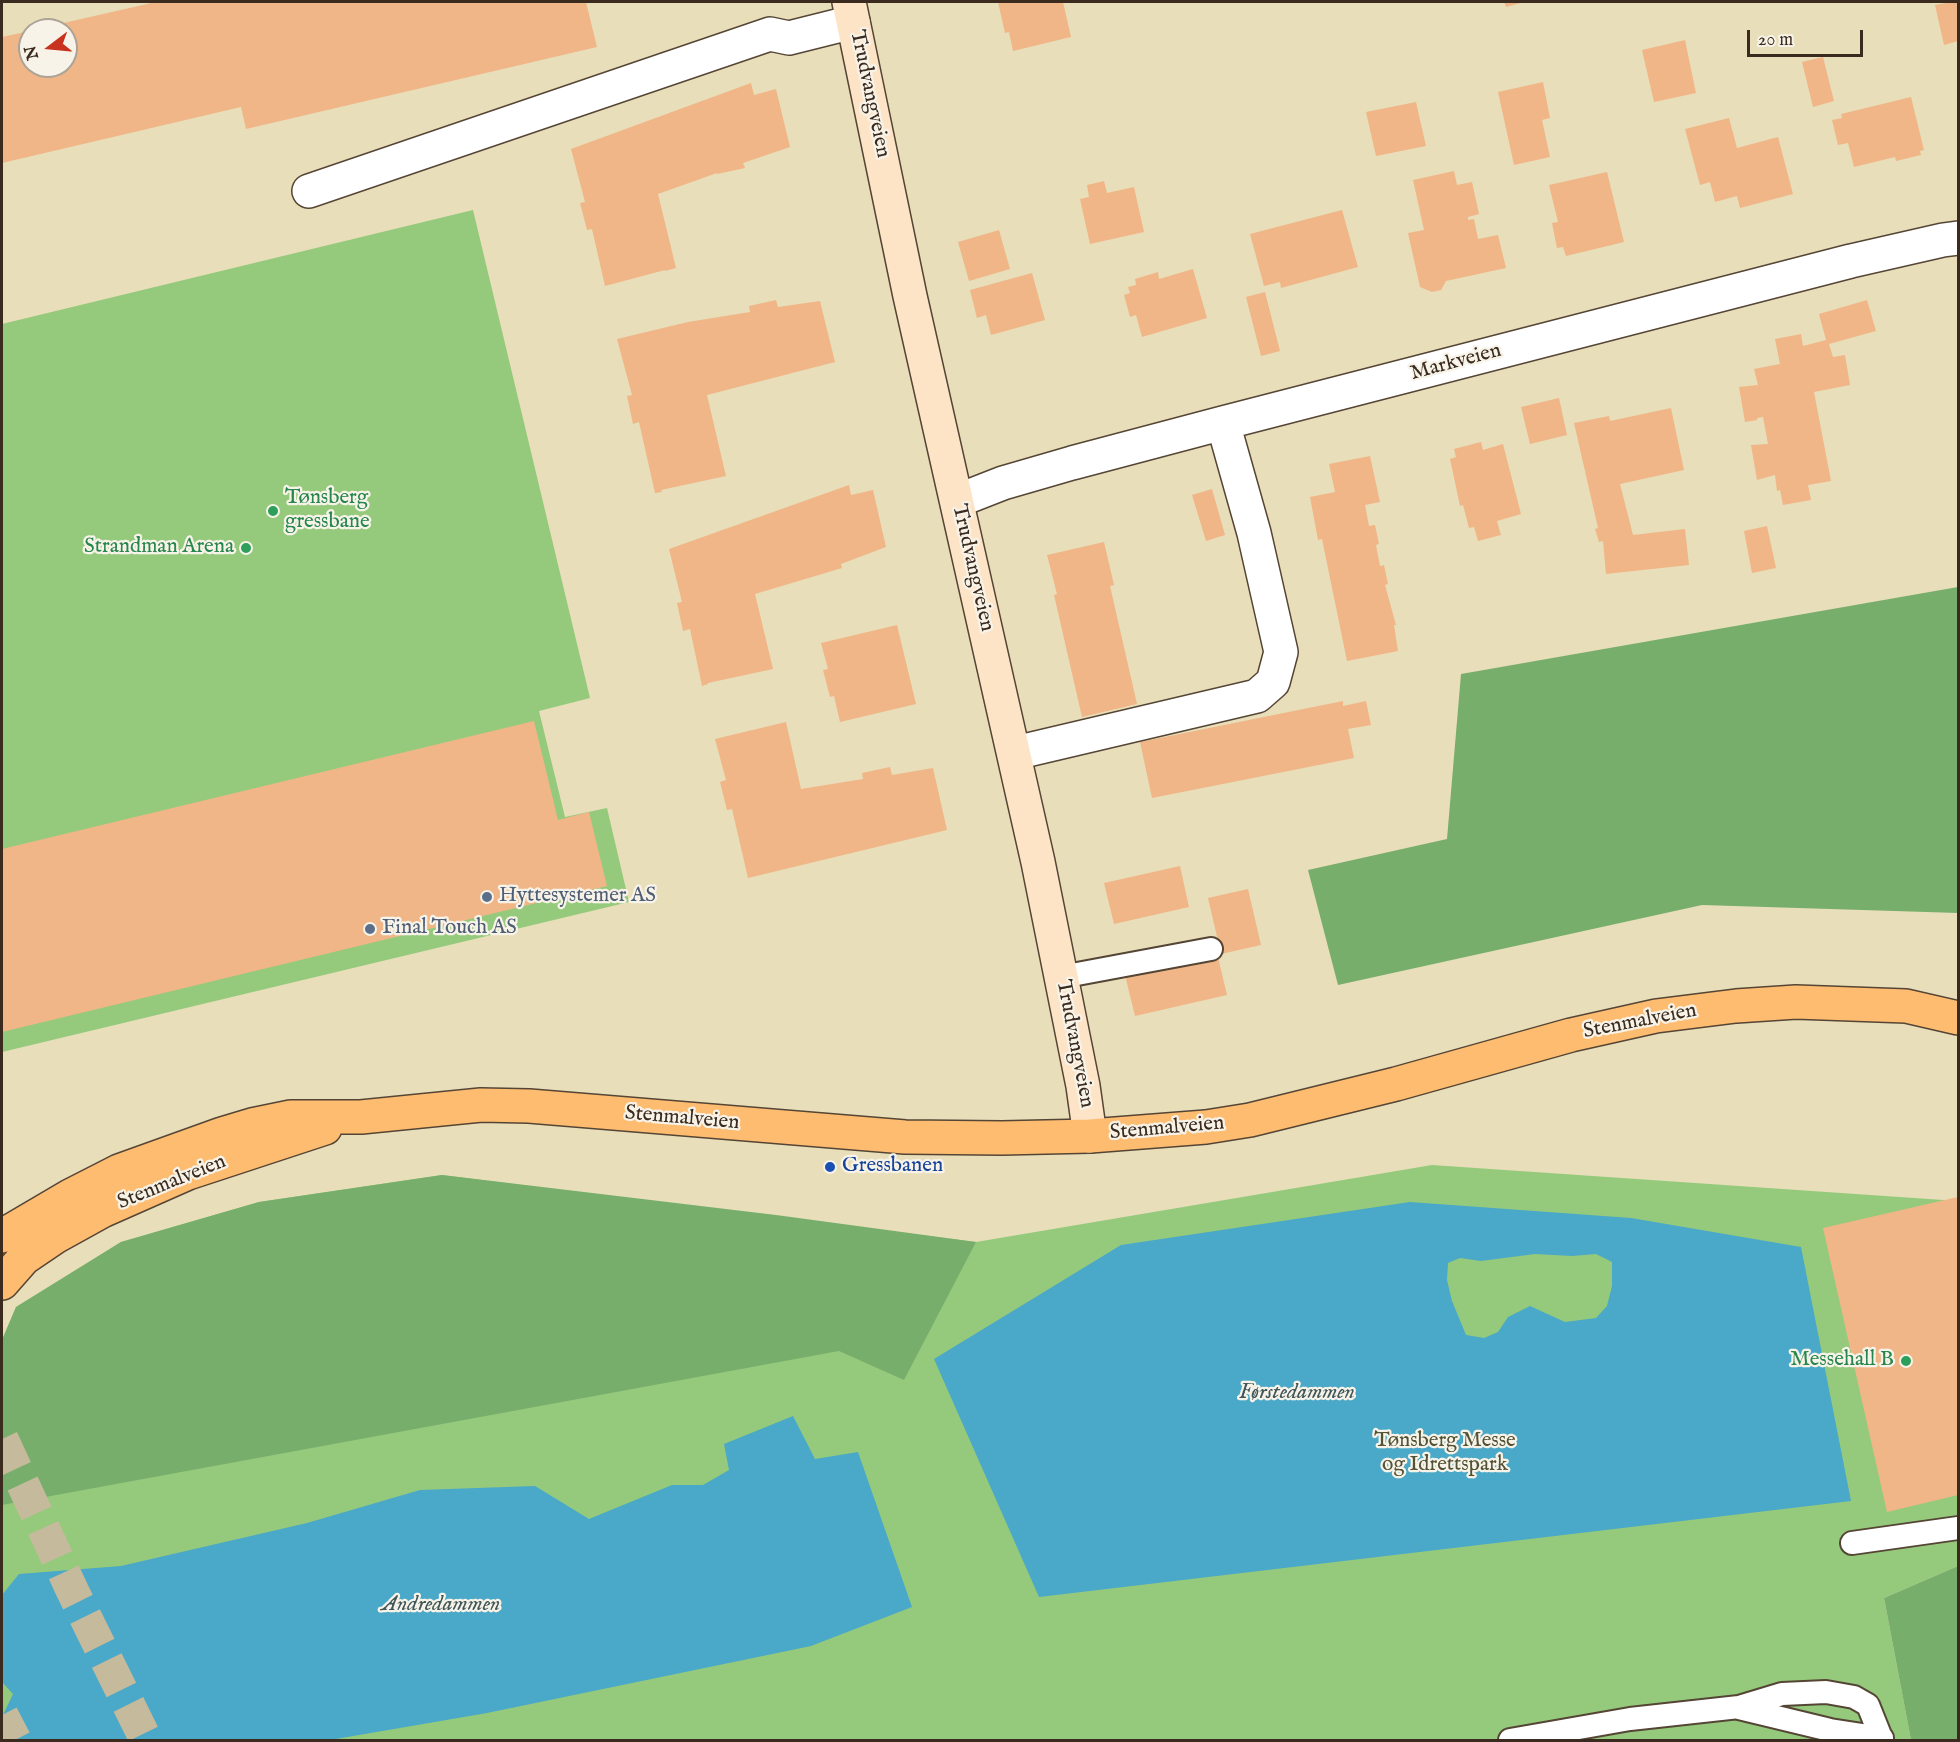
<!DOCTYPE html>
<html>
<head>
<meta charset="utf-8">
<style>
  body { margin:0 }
  #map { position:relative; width:1960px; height:1742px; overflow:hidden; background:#e8deba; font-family:"IM FELL English",serif }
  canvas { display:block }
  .frame { position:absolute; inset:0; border:3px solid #3b2a1e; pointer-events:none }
  .north { position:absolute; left:18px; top:18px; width:60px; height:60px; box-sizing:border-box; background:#f7f3e8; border:2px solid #aca397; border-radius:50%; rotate:254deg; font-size:16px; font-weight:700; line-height:24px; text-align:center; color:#3b2a1e }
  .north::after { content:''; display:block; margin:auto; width:21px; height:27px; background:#c8321e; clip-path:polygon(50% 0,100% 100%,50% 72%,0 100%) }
  .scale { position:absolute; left:1747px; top:30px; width:116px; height:27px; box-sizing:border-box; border:3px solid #3b2a1e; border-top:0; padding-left:8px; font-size:18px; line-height:21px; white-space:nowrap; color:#3b2a1e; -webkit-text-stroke:4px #f7f3e8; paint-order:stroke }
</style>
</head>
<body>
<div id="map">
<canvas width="1960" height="1742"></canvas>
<div class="frame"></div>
<div class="north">N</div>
<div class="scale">20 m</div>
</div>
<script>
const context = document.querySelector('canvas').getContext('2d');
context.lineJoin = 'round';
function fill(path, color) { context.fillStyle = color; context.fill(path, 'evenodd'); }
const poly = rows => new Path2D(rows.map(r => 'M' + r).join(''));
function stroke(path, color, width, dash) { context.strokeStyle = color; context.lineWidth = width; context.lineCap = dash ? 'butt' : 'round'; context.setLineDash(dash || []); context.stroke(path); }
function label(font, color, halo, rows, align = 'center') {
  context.font = font + ' "IM FELL English",serif'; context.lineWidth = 4.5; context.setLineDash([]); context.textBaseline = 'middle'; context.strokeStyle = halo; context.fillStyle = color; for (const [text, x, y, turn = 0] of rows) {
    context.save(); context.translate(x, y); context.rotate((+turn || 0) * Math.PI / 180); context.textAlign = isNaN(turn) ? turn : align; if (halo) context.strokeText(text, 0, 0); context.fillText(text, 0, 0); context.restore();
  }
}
const green = poly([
  [473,210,590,698,539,711,565,817,607,808,629,902,2,1052,2,324],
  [1432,1165,1958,1201,1958,1566,1884,1598,1911,1740,2,1740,2,1340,16,1307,121,1242,259,1202,442,1175,976,1242]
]);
const forest = poly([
  [1958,587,1958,913,1702,905,1338,985,1308,870,1447,839,1461,674],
  [442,1175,776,1215,976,1242,904,1380,839,1351,2,1505,2,1340,16,1307,121,1242,259,1202],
  [1958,1566,1958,1740,1911,1740,1884,1598]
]);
const water = poly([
  [1410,1202,1631,1218,1801,1247,1851,1501,1039,1597,934,1359,1121,1245],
  [1535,1254,1572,1256,1596,1254,1612,1262,1612,1286,1607,1306,1596,1318,1565,1322,1530,1306,1508,1317,1498,1332,1484,1338,1466,1335,1452,1301,1447,1280,1448,1263,1460,1258,1481,1261],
  [793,1416,815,1459,858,1452,912,1607,811,1646,487,1713,330,1740,2,1740,2,1717,13,1694,2,1682,2,1595,19,1574,121,1566,307,1523,420,1490,535,1486,589,1519,672,1485,703,1485,729,1470,724,1444]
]);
const building = poly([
  [156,2,586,2,597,47,246,129,241,107,2,163,2,37,30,31,30,66,66,66,66,30,37,29],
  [998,2,1063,2,1071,37,1013,51,1009,32,1005,33],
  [1504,2,1524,2,1506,7],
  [1952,2,1958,2,1958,41,1944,45,1935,5],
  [1685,40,1696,93,1654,102,1642,50],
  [1823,57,1834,101,1813,107,1802,62],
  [1543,82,1550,118,1542,120,1550,157,1514,165,1498,92],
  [751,83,754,95,776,89,790,147,743,163,745,168,717,174,717,173,658,194,676,268,665,271,665,270,605,286,592,229,587,230,580,203,585,202,571,149],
  [1911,97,1924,150,1920,151,1921,155,1896,161,1895,157,1854,167,1848,143,1838,145,1832,120,1842,118,1841,114],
  [1416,102,1426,146,1376,156,1366,112],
  [1729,118,1737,148,1778,137,1793,194,1740,208,1737,196,1715,202,1710,182,1700,185,1685,129],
  [1454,171,1457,185,1472,182,1479,214,1468,217,1468,220,1474,219,1478,239,1498,235,1506,268,1446,281,1441,290,1432,292,1420,287,1408,233,1424,230,1413,180],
  [1607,172,1624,242,1566,256,1563,247,1557,248,1552,223,1558,222,1549,185],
  [1104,181,1107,193,1134,187,1144,232,1090,244,1080,199,1089,197,1087,185],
  [1342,210,1358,267,1281,288,1280,282,1264,286,1250,234],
  [999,230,1010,269,969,281,958,242],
  [1193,269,1207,318,1142,337,1136,315,1130,317,1124,295,1130,293,1128,287,1136,285,1135,279,1158,272,1159,279],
  [1032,273,1045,320,991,335,986,315,977,318,970,290],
  [1265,292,1280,351,1261,356,1246,297],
  [776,300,778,307,820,301,835,362,707,395,726,476,661,490,662,492,655,493,639,422,633,424,627,396,632,395,617,339,688,322,750,312,749,306],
  [1867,300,1876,331,1829,344,1833,357,1845,355,1850,385,1814,392,1831,481,1808,485,1811,500,1783,505,1780,490,1777,491,1775,475,1757,480,1751,445,1768,444,1763,417,1757,418,1757,420,1745,422,1739,387,1758,385,1754,369,1780,364,1775,339,1801,334,1803,346,1826,340,1819,314],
  [1559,398,1567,435,1530,444,1521,407],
  [1671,408,1684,470,1620,484,1633,535,1685,529,1689,565,1606,574,1603,541,1599,542,1595,529,1598,528,1574,423,1609,416,1610,421],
  [1481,442,1483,450,1503,444,1521,514,1497,521,1501,535,1478,541,1474,527,1469,528,1463,505,1460,506,1450,459,1456,457,1454,449],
  [1370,456,1380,502,1365,505,1369,526,1375,525,1379,544,1376,545,1380,566,1384,565,1388,584,1385,585,1396,625,1394,625,1398,651,1347,661,1322,539,1318,540,1310,497,1335,492,1329,464],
  [849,485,851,495,873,490,886,547,841,564,842,568,755,594,773,669,708,683,708,684,702,686,690,629,683,631,677,603,682,602,669,549],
  [1212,489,1225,535,1206,541,1192,495],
  [1767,526,1776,568,1752,573,1744,531],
  [1104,542,1114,585,1110,586,1137,704,1082,717,1054,595,1057,594,1047,555],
  [897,625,916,704,840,722,834,696,830,697,823,670,828,669,821,643],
  [1343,701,1343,706,1366,701,1371,725,1348,729,1354,758,1152,798,1140,742],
  [534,721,558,820,589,812,607,886,2,1032,2,849],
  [786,722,801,789,863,779,862,773,890,767,892,775,933,768,947,830,748,878,732,809,727,810,720,782,726,780,715,739],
  [1180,866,1189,907,1114,924,1104,883],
  [1248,889,1261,945,1221,954,1208,898],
  [1217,953,1227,995,1135,1016,1125,975],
  [1958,1197,1958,1495,1887,1512,1823,1228]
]);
const primaryTunnel = poly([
  [2,1439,73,1592,146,1740],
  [2,1715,15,1740]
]);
const service = poly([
  [1061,977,1211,949],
  [1852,1543,1958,1528],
  [1739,1708,1830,1730,1882,1738],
  [1510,1740,1630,1719,1739,1707,1782,1694,1826,1692,1854,1697,1868,1705,1882,1740]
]);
const minor = poly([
  [309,191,770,34,789,38,853,22],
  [957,501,1003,483,1072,463,1223,423,1851,261,1943,240,1958,238],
  [1015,753,1257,696,1273,682,1281,652,1254,533,1223,423]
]);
const secondary = poly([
  [849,2,910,296,1038,862,1083,1086,1090,1136]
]);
const primary = poly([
  [2,1236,70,1196,119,1171,222,1134,252,1125,291,1117,361,1117,481,1105,529,1106,905,1137,1002,1138,1090,1136,1206,1127,1250,1120,1396,1084,1571,1035,1656,1016,1736,1006,1796,1002,1906,1006,1958,1018],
  [2,1283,24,1258,55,1237,102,1211,188,1173,325,1128]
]);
const markers = [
  [273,511,6,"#2e9e5b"],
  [246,548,6,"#2e9e5b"],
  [487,897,6,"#5c6f8a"],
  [370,929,6,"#5c6f8a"],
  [830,1167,6,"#1a4fb4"],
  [1906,1361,6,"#2e9e5b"]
];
const streetNames = [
  ["Trudvangveien",869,94,78],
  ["Markveien",1456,363,-15],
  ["Trudvangveien",972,568,77],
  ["Stenmalveien",1640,1022,-11],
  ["Trudvangveien",1074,1044,79],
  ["Stenmalveien",682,1119,5],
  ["Stenmalveien",1167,1129,-5],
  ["Stenmalveien",172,1183,-22]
];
const leisureNames = [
  ["Tønsberg",285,499,"left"],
  ["gressbane",285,523,"left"],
  ["Strandman Arena",234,548],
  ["Messehall B",1894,1361]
];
const serviceNames = [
  ["Hyttesystemer AS",499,897],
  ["Final Touch AS",382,929]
];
const transitNames = [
  ["Gressbanen",842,1167]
];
const parkNames = [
  ["Tønsberg Messe",1445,1442],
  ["og Idrettspark",1445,1466]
];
const waterNames = [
  ["Førstedammen",1297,1393],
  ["Andredammen",441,1605]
];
fill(green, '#95ca7c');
fill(forest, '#78ae6c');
fill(water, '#4aa8c8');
fill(building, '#f0b687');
stroke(primaryTunnel, '#c5ba9b', 33, [33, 16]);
stroke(service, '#554535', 26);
stroke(minor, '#554535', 36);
stroke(secondary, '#554535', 36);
stroke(primary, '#554535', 36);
stroke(service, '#fff', 22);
stroke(minor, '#fff', 33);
stroke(secondary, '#fee4c6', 33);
stroke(primary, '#fdbc70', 33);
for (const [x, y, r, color] of markers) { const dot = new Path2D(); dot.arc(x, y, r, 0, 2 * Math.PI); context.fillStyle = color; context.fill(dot); stroke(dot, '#f7f3e8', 2); }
label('21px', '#3b2a1e', '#f7f3e8', streetNames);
label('21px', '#27864d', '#f7f3e8', leisureNames, 'right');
label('21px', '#4e5e75', '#f7f3e8', serviceNames, 'left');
label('21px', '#164399', '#f7f3e8', transitNames, 'left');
label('21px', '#525236', '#f7f3e8', parkNames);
label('italic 22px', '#40565a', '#f7f3e8', waterNames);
</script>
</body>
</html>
